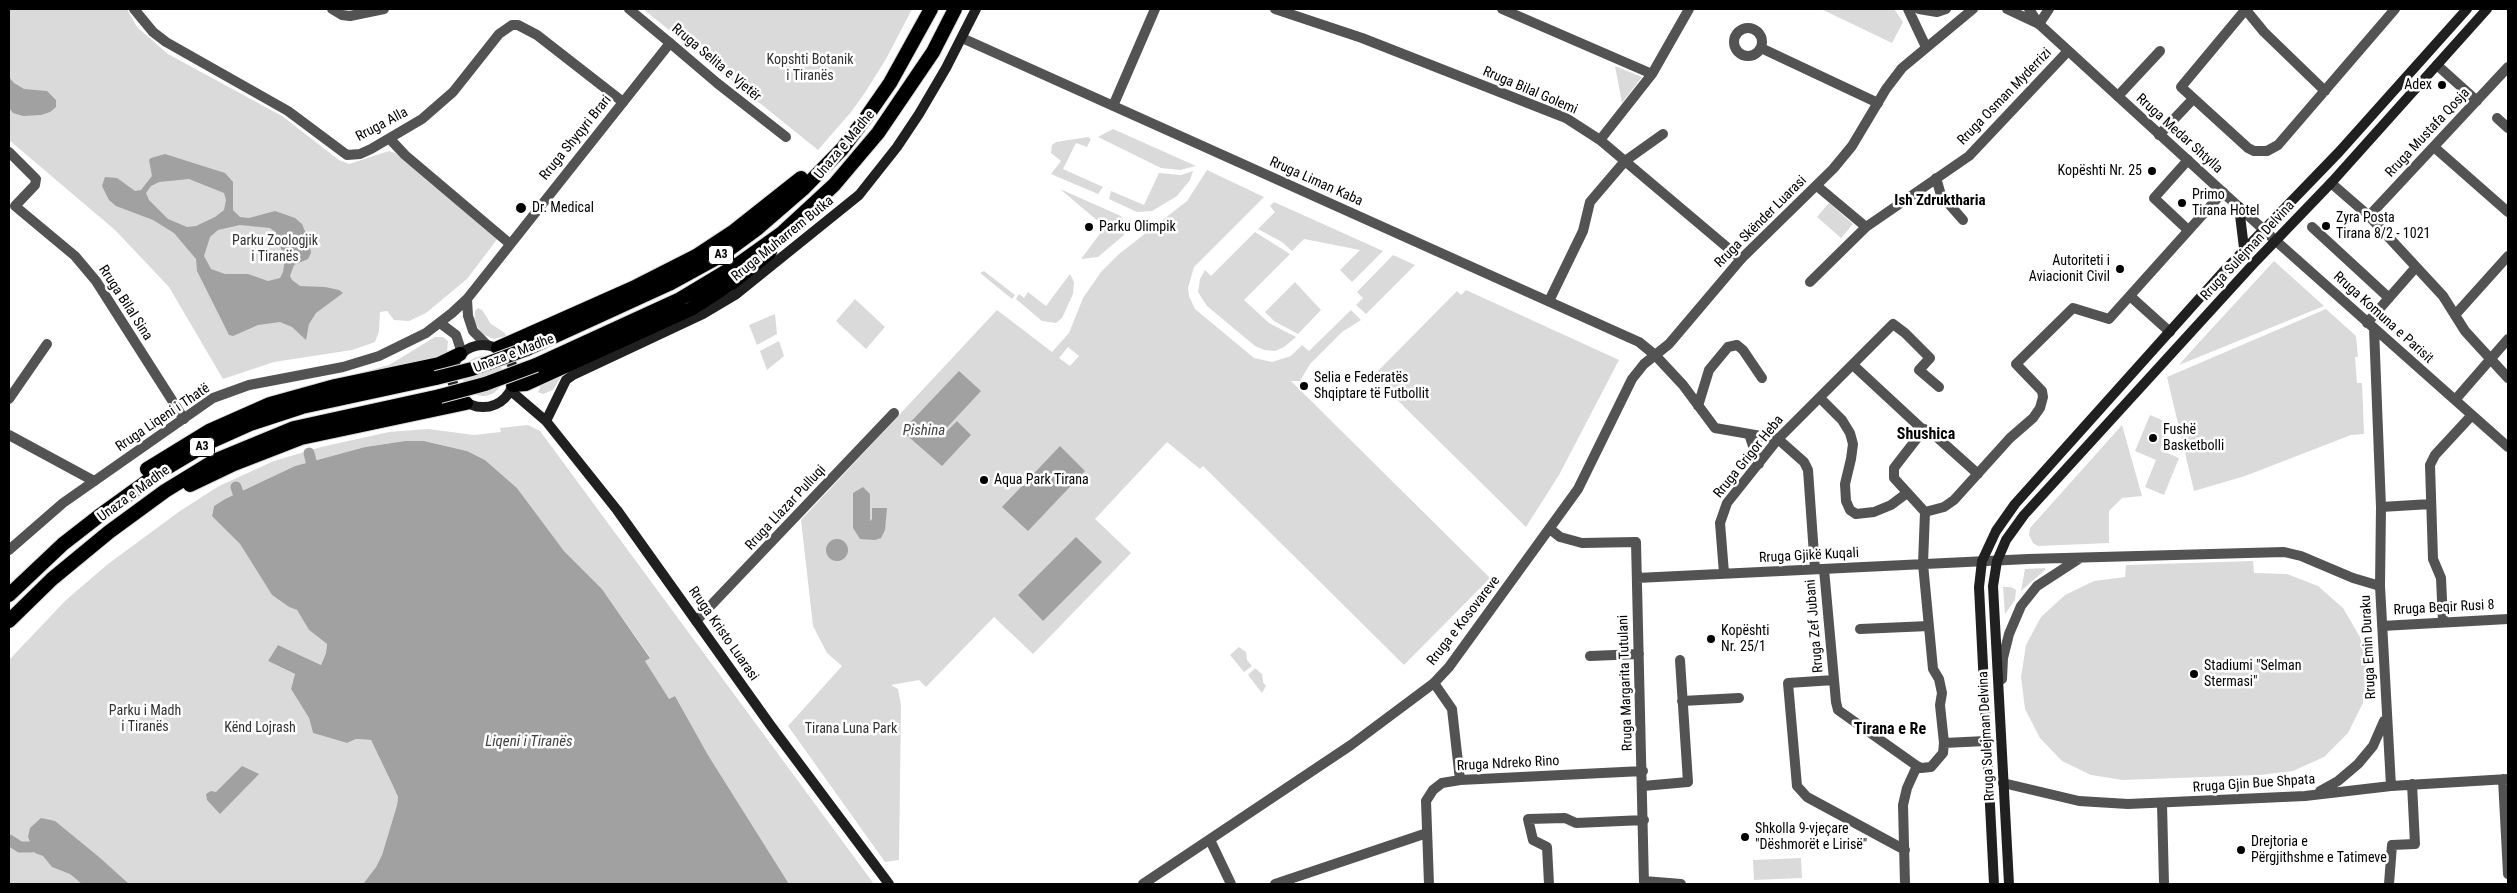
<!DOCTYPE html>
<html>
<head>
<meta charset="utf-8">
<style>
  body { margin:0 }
  #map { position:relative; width:2517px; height:893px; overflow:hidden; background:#fff; font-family:"Roboto Condensed",sans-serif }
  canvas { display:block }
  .frame { position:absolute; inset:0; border:10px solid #000; pointer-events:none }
</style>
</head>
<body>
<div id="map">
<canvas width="2517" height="893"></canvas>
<div class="frame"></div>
</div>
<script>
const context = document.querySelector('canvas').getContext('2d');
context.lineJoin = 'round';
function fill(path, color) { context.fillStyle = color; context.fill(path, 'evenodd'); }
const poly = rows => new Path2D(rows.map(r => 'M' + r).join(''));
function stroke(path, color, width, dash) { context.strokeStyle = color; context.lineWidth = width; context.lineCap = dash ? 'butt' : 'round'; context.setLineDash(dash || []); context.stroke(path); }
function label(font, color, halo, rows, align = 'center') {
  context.font = font + ' "Roboto Condensed",sans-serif'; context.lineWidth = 5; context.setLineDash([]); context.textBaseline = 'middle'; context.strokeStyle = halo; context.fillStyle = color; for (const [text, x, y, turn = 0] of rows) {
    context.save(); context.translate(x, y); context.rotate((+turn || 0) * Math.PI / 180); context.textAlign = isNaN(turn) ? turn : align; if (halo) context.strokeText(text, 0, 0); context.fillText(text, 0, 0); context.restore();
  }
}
const green = poly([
  [9,9,127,9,137,27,168,54,282,116,339,160,349,164,389,151,395,153,498,238,467,279,426,313,409,321,394,320,387,311,380,312,379,331,375,342,352,350,274,362,223,379,169,287,115,230,9,140],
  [643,9,912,9,886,59,866,91,851,112,818,150],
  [1821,9,1894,9,1903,22,1892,43],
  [1615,66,1642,77,1622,103],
  [1113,129,1196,166,1180,170,1161,168,1098,137],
  [1088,137,1091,139,1087,147,1076,143,1063,169,1103,187,1098,194,1051,174,1061,161,1051,153,1052,145,1056,142],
  [1207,170,1264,197,1194,267,1188,288,1189,296,1195,309,1254,358,1272,362,1291,356,1302,345,1309,351,1351,310,1361,320,1342,332,1310,364,1300,381,1291,381,1490,578,1404,665,1203,466,1200,469,1167,442,1095,519,1131,553,1033,654,994,617,926,687,919,680,891,685,898,689,901,705,899,860,885,862,788,726,842,666,827,653,813,626,801,520,997,310,1052,352,1069,333,1083,298,1101,272,1119,254,1187,201],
  [1068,347,1079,356,1070,366,1059,358],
  [1193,171,1190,180,1177,196,1152,211,1137,212,1109,199,1111,191,1144,205,1159,173,1181,175],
  [1060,189,1121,216,1126,225,1124,235,1098,257,1081,259,1105,227],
  [1274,202,1383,251,1352,282,1340,270,1360,250,1304,239,1292,251,1282,242,1258,229,1275,212,1270,206],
  [1829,203,1853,224,1841,238,1817,217],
  [1255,232,1290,254,1244,300,1269,323,1296,337,1284,347,1275,351,1264,350,1255,346,1207,306,1198,292,1200,279,1205,270,1211,276],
  [1393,255,1415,265,1366,314,1356,305,1363,298,1357,292],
  [2274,261,2324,306,2179,365,2193,349],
  [984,271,1015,295,1012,299,980,273],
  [1070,274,1074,282,1073,294,1062,318,1056,323,1042,321,1016,299,1019,294,1024,298,1028,292,1046,306],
  [1295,282,1321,310,1298,334,1274,321,1265,312],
  [1466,290,1619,360,1559,475,1526,527,1373,376,1457,291,1461,295],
  [855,299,885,327,866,349,836,321],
  [478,308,482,310,491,324,505,333,506,336,494,339,482,334,474,321,475,311],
  [2326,309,2356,336,2358,357,2355,357,2357,383,2362,383,2364,434,2351,435,2245,476,2194,491,2167,377],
  [775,314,777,334,757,345,749,325],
  [435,337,443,337,448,341,447,352,441,358,342,378,389,365],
  [779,341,784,356,767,370,760,351],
  '463 376a20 20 0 1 1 40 0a20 20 0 1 1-40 0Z',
  [561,377,553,390,543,394,538,392,541,385],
  [2150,415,2171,424,2160,450,2179,458,2164,495,2145,487,2156,460,2135,451],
  [528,425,540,431,874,884,789,884,708,755,675,696,669,700,645,661,650,657,602,589,564,551,517,488,485,460,467,451,424,441,405,441,365,447,295,466,225,499,214,506,212,515,240,544,272,595,289,607,297,610,309,630,327,644,326,653,321,665,278,645,268,661,295,674,291,689,309,718,313,733,347,743,356,739,371,740,394,788,398,797,397,805,382,855,376,867,363,884,9,884,9,660,66,600,108,564,180,511,219,486,274,461,321,447,389,432,428,429,474,435,501,432,500,428],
  [2122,425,2142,496,2122,498,2109,511,2109,543,2038,546,2033,543,2029,535,2030,528],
  [2253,561,2254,573,2287,574,2318,586,2343,608,2360,637,2367,670,2363,703,2348,733,2324,757,2293,771,2260,775,2123,780,2091,775,2062,761,2040,738,2025,709,2021,677,2026,645,2041,617,2065,595,2094,581,2125,577,2126,565],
  [2045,568,2045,570,2021,591,2025,569],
  [2003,587,2011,587,2016,590,2015,600,2005,614],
  [1239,647,1246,652,1247,660,1252,666,1244,672,1230,655],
  [1255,668,1262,674,1263,682,1266,686,1262,693,1248,675],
  [1801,858,1802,878,1754,880,1753,860]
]);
const water = poly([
  [9,77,14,83,24,89,47,91,56,100,56,107,50,112,41,115,23,116,13,113,9,108],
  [165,154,225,173,233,182,233,210,240,217,249,218,275,211,295,218,302,224,309,241,311,253,308,259,294,265,290,276,292,280,300,286,325,287,339,290,343,293,316,313,309,324,306,340,292,327,280,322,258,325,233,336,229,335,197,271,196,259,174,233,153,220,116,206,109,200,102,186,105,177,117,178,135,191,141,190,152,176,149,160,151,158],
  [189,179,224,193,226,200,224,210,215,217,196,226,187,227,168,219,149,200,146,193,151,186,159,182],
  [240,225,270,228,275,232,285,259,283,272,280,278,268,281,248,274,225,274,211,269,204,256,210,237,218,230],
  [959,371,981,391,940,435,942,436,957,421,971,435,942,466,902,431],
  [405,441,424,441,467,451,485,460,517,488,564,551,602,589,650,658,645,661,669,699,675,696,708,755,789,884,363,884,376,867,382,855,397,805,398,797,394,788,371,740,356,739,347,743,313,733,309,718,291,689,295,674,268,661,278,645,321,665,326,653,327,644,309,630,297,610,289,607,272,595,240,544,212,516,214,506,225,499,295,466,365,447],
  [1060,446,1085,471,1028,531,1002,507],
  [863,487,870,494,870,521,872,519,872,508,887,508,885,530,881,538,875,540,860,539,853,528,853,493],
  [1076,537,1102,562,1043,621,1018,595],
  '826 550a11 11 0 1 1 22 0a11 11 0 1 1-22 0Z',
  [242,766,259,774,220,814,207,800,206,794,211,791,216,792],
  [41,818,55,821,99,857,129,884,82,884,70,874,52,867,43,856,35,853,28,837,30,828]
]);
const canal = poly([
  [309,453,311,461],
  [236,487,238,493],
  [9,840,20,847,32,847]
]);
const minor = poly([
  [134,9,153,32,166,42,288,111,347,155,360,154,371,149,422,119,453,92,499,34,512,25,518,25,537,35,623,102],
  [332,9,342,15,350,16,384,9],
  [1275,9,1362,38,1566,118,1600,140,1741,259],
  [1502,9,1652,74],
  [2246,9,2181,87,2248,148,2254,151,2267,151,2278,145,2395,9],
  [2246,10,2264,32,2325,91],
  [2039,24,2049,9],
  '1734 42a14 14 0 1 1 28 0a14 14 0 1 1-28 0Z',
  [670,43,717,83,786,137],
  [1761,48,1878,103],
  [2437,65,2477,101],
  [2118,96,2160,51],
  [2497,118,2508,128],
  [2159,135,2193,99],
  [390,139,405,155,509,243],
  [1600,140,1652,74,1689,9],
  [2434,147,2508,212],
  [9,152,36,179,35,185,15,206,75,256,96,281,184,419],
  [2188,160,2154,198,2188,230],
  [1936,178,1941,195,1963,220],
  [2331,183,2369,216,2443,296,2465,331,2508,378],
  [1817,186,1866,227],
  [2369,216,2508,67],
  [2312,227,2389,298],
  [2276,241,2508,447],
  [1810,282,1866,227,1969,156,2068,51],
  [2130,296,2170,332],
  [1549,301,1583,231,1590,202,1625,161,1663,134],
  [2455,315,2508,256],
  [2367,323,2416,267],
  [2374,328,2381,507,2380,586,2391,786],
  [1655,355,1683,385,1715,428,1778,439,1804,462,1808,470,1815,569],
  [1853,365,1921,428,1930,431,1978,474],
  [1820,398,1842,420,1850,433,1853,444,1851,459,1845,484,1846,501,1850,510,1856,514,1874,512,1891,505,1907,493],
  [9,399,47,344],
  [2455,400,2508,339],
  [1698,406,1709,370,1728,347,1737,345,1743,350,1762,378],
  [1749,434,1759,464],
  [9,435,94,481],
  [2381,507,2431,504],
  [1925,512,1944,507,1954,500,2010,438,2033,418,2040,408,2043,397,2042,391,2016,364,2073,308,2109,319,2223,192],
  [1550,529,1560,537,1582,543,1636,542,1644,884],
  [1824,569,1836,702,1838,710,1917,766,1921,768,1931,767,1943,753,1944,743,1940,705,1942,693,1939,679,1933,669,1923,564,1925,512,1894,478,1894,468,1918,437,1921,428],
  [1724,573,1720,523,1727,503,1778,439,1893,324,1905,333,1930,358,1919,370,1939,387],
  [1637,578,2028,559,2284,552,2301,556,2353,578,2380,586],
  [696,621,894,413],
  [2443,622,2441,578,2433,559,2430,465,2435,455,2472,415],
  [2382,626,2508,619],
  [1860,629,1929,626],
  [1590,656,1639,654],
  [2002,679,2003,658,2009,634,2021,606,2037,586,2080,558],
  [1834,680,1788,683,1797,786,1807,797,1905,850],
  [1434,683,1452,709,1460,780],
  [1682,701,1739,698],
  [1944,743,1986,741],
  [2503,779,2508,874],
  [2003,783,2079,801,2128,804,2305,796,2391,786,2508,779],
  [1643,786,1688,782,1680,660],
  [2320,791,2338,781,2358,764,2373,746,2384,721],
  [2162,804,2164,884],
  [1210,840,1231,884],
  [1644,881,1681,884],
  [1275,884,1427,833],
  [1429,884,1426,801,1433,790,1442,783,1460,780,1643,771],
  [1549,884,1547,847,1533,840,1528,819,1565,818,1576,823,1644,820],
  [1905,884,1903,805,1907,788,1917,766],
  [2389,884,2392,845,2415,844,2412,784]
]);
const tertiary = poly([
  [1908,9,1926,47],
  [1919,9,1937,12,1946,9],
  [2007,9,2039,24,2276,241],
  [2029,9,2038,23],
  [962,38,1639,342,1655,355],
  [1113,106,1155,9],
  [467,299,468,316,473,331,487,345],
  [440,323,456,335,462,353],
  [9,550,63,503,213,398,249,385,343,367,379,356,426,333,452,313,467,299,670,43,629,9],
  [1143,884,1351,745,1434,683,1449,667,1578,489,1632,379,1644,364,1669,344,1741,259,1833,169,1852,146,1886,89,1902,68,1973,9]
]);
const secondary = poly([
  [2239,207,2244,248],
  '452 376a31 31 0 1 1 62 0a31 31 0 1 1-62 0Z',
  [511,391,546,421,617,510,771,726,889,884],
  [546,421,566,380,573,375,703,314,735,295,859,195,897,147,919,114,946,68,976,9],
  [1994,884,1979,587,1982,561,1996,531,2015,504,2223,272,2339,152,2467,9],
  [2009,884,1993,586,1997,561,2006,540,2024,515,2256,261,2331,183,2487,9]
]);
const trunk = poly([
  [498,348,633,288,696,256,734,231,801,178],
  [527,349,669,284,720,256,758,228,803,189,842,149,865,119,890,83,931,9],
  [536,365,680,299,740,263,782,233,834,185,878,133,933,52,955,9],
  [513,385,526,384,691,309,733,282,770,252],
  [147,469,209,431,270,404,335,386,439,364,460,354],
  [190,485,234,464,301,438,466,403],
  [9,595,63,544,99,516,160,472,212,441,250,424,302,407,436,378],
  [9,621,52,579,109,532,165,491,214,461,294,428,440,396]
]);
const trunkBridge = poly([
  [436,378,472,369,527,349],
  [440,396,485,384,536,365]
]);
const markers = [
  [2442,85,5,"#000"],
  [2152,171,5,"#000"],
  [2182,203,5,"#000"],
  [521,208,6,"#000"],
  [2326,226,5,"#000"],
  [1089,227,5,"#000"],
  [2120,269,5,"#000"],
  [1304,386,5,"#000"],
  [2153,438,5,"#000"],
  [984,480,5,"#000"],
  [1711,639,5,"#000"],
  [2194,674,5,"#000"],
  [1745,837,5,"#000"],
  [2241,850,5,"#000"]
];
const shields = [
  [721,255,25],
  [202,447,25]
];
const shieldNames = [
  ["A3",721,255],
  ["A3",202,447]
];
const parkNames = [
  ["Kopshti Botanik",810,60],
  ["i Tiranës",810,76],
  ["Parku Zoologjik",275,241],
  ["i Tiranës",275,257],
  ["Parku i Madh",145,711],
  ["i Tiranës",145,727],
  ["Kënd Lojrash",260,728],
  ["Tirana Luna Park",851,729]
];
const streetNames = [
  ["Rruga Selita e Vjetër",716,63,40],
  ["Rruga Bilal Golemi",1530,91,23],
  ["Rruga Osman Myderrizi",2005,97,-46],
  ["Rruga Alla",382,125,-28],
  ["Rruga Mustafa Qosja",2428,133,-47],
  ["Rruga Medar Shtylla",2179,134,42],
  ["Rruga Shyqyri Brari",576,138,-51],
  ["Unaza e Madhe",845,145,-50],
  ["Rruga Liman Kaba",1316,182,24],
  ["Rruga Skënder Luarasi",1761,222,-45],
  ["Rruga Muharrem Butka",783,239,-39],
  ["Rruga Sulejman Delvina",2248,251,-47],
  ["Rruga Bilal Sina",125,303,57],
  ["Rruga Komuna e Parisit",2383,318,42],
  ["Unaza e Madhe",514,354,-21],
  ["Rruga Liqeni i Thatë",163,418,-34],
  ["Rruga Grigor Heba",1749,457,-51],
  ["Unaza e Madhe",134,494,-36],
  ["Rruga Llazar Pulluqi",786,508,-47],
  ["Rruga Gjikë Kuqali",1809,556,-3],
  ["Rruga Beqir Rusi 8",2444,608,-3],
  ["Rruga e Kosovareve",1464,621,-52],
  ["Rruga Zef Jubani",1815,626,-95],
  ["Rruga Kristo Luarasi",723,634,55],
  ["Rruga Emin Duraku",2369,647,-93],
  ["Rruga Margarita Tutulani",1626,683,-92],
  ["Rruga Sulejman Delvina",1987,736,-93],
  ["Rruga Ndreko Rino",1508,764,-3],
  ["Rruga Gjin Bue Shpata",2254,784,-4]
];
const poiNames = [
  ["Adex",2432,85,"right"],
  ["Kopështi Nr. 25",2142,171,"right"],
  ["Primo",2192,195],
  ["Tirana Hotel",2192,211],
  ["Dr. Medical",532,208],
  ["Zyra Posta",2336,218],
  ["Tirana 8/2 - 1021",2336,234],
  ["Parku Olimpik",1099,227],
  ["Autoriteti i",2110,261,"right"],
  ["Aviacionit Civil",2110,277,"right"],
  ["Selia e Federatës",1314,378],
  ["Shqiptare të Futbollit",1314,394],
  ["Fushë",2163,430],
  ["Basketbolli",2163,446],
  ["Aqua Park Tirana",994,480],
  ["Kopështi",1721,631],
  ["Nr. 25/1",1721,647],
  ["Stadiumi \"Selman",2204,666],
  ["Stermasi\"",2204,682],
  ["Shkolla 9-vjeçare",1755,829],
  ["\"Dëshmorët e Lirisë\"",1755,845],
  ["Drejtoria e",2251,842],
  ["Përgjithshme e Tatimeve",2251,858]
];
const neighbourhoodNames = [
  ["Ish Zdruktharia",1940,201]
];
const waterNames = [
  ["Pishina",924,431],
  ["Liqeni i Tiranës",529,742]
];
const quarterNames = [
  ["Shushica",1926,435],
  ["Tirana e Re",1890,730]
];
fill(green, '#dadada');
fill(water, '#a1a1a1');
stroke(canal, '#a1a1a1', 11);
stroke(trunk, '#dbdbdb', 16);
stroke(minor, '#535353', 10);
stroke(tertiary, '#535353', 10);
stroke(secondary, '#202020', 10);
stroke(trunk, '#000', 14);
stroke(trunkBridge, '#dbdbdb', 16, []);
stroke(trunkBridge, '#000', 14);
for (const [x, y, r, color] of markers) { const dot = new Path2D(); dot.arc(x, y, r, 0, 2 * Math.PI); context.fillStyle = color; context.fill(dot); stroke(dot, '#fff', 2); }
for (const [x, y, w] of shields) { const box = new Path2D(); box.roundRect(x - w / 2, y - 9.5, w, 19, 4); context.fillStyle = '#fff'; context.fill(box); stroke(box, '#000', 1); }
label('bold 12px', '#000', null, shieldNames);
label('14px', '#313131', '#fff', parkNames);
label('14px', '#000', '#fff', streetNames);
label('14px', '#000', '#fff', poiNames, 'left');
label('bold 15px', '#000', '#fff', neighbourhoodNames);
label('italic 15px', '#424242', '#fff', waterNames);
label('bold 16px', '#000', '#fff', quarterNames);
</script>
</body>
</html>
